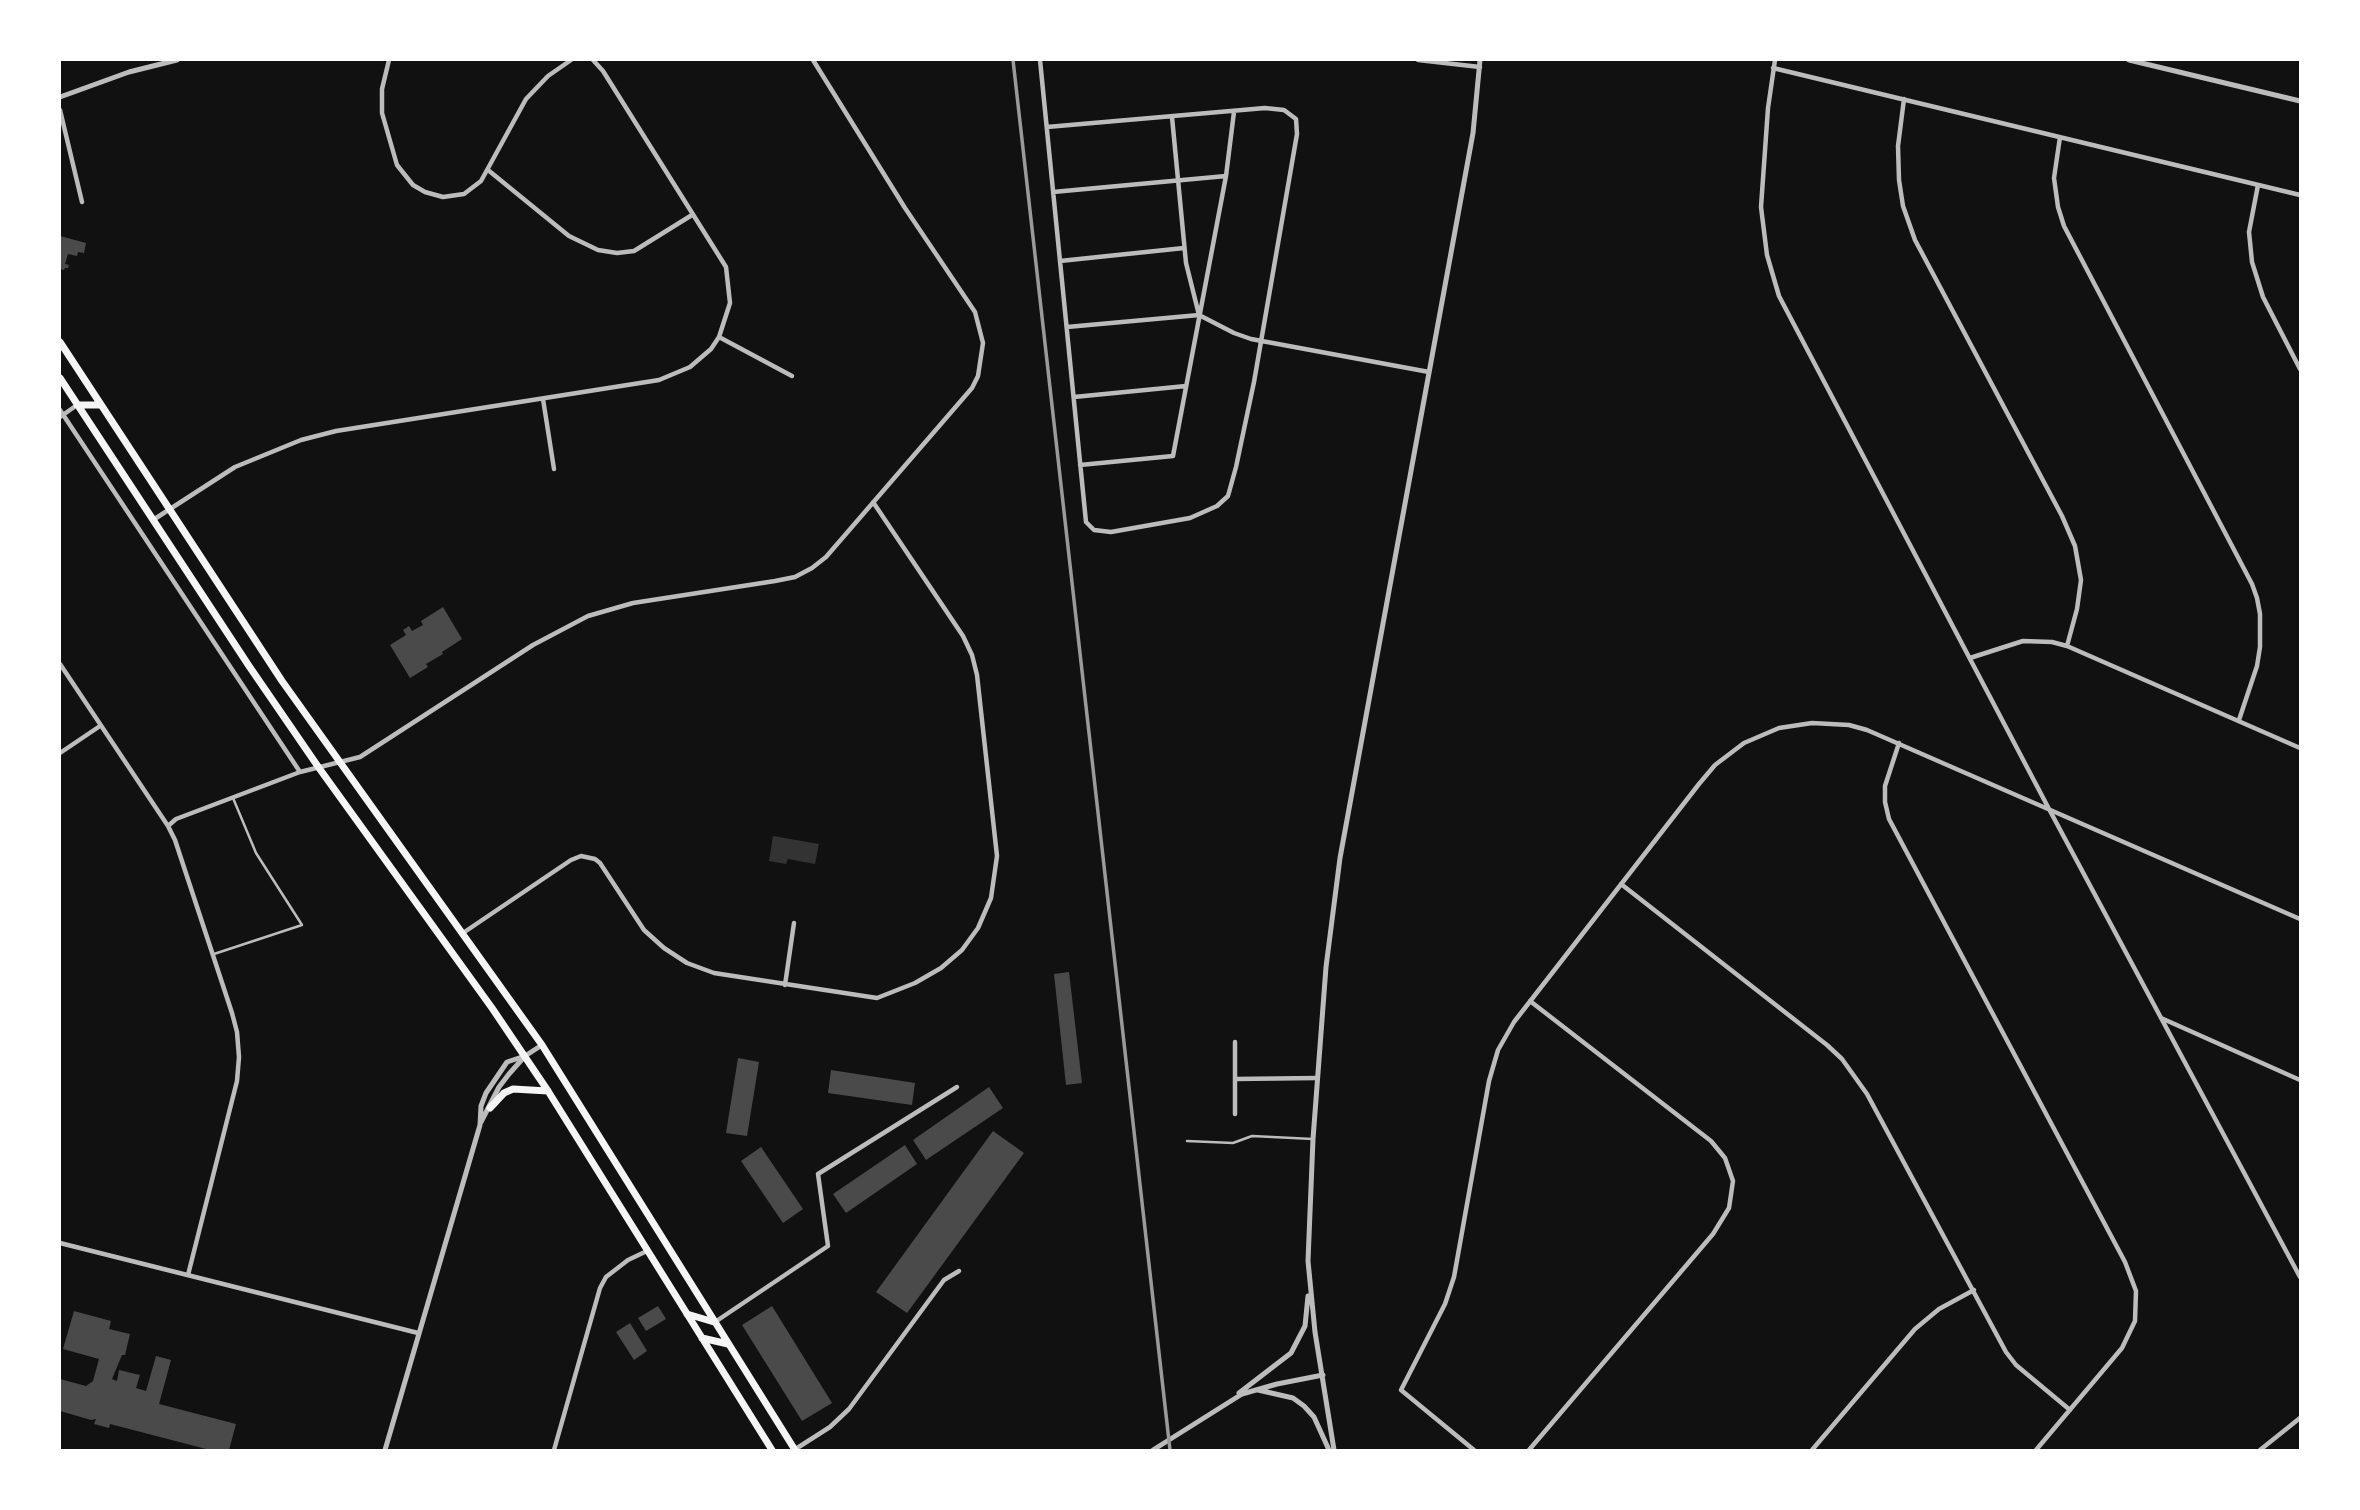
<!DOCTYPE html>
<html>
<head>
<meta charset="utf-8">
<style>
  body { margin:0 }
  #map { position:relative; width:2360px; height:1510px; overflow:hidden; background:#111; font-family:"Open Sans",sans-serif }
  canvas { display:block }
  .frame { position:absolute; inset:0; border:61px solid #fff; pointer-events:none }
</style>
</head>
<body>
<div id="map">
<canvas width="2360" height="1510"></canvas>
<div class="frame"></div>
</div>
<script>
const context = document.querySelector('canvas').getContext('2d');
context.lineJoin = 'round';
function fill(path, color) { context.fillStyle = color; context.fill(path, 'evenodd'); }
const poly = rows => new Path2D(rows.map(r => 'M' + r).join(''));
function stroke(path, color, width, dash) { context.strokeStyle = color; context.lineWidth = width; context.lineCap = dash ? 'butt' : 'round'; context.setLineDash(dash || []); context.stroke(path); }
const water = poly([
  [773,836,819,844,815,864,788,859,786,864,769,861]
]);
const building = poly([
  [60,236,86,243,84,253,78,252,77,256,68,254,65,264,69,265,68,268,65,268,64,270,60,269],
  [443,607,462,639,442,652,443,654,426,664,428,667,410,678,390,645,406,635,403,630,409,626,412,631,423,625,421,621],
  [1069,972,1082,1083,1066,1085,1054,974],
  [738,1058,759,1062,747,1136,726,1133],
  [831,1070,915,1083,912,1105,828,1093],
  [989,1087,1003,1108,926,1160,913,1140],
  [993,1131,1024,1153,907,1313,876,1292],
  [905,1145,917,1164,846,1213,833,1194],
  [761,1147,803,1209,783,1223,741,1161],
  [658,1306,666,1319,646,1331,638,1318],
  [772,1306,832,1403,802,1421,742,1325],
  [74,1311,111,1321,109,1329,130,1334,125,1355,122,1355,112,1379,117,1381,119,1370,140,1375,136,1388,146,1391,156,1356,171,1360,159,1404,236,1424,229,1450,210,1450,110,1424,109,1428,94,1424,96,1419,91,1420,60,1411,60,1379,86,1386,93,1381,99,1359,63,1349],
  [630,1323,647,1351,634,1360,616,1332]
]);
const service = poly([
  [214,954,302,925,256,853,233,798],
  [1187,1141,1233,1143,1252,1136,1313,1139]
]);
const minor = poly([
  [389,60,382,89,382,113,397,165,413,185,425,192,443,197,464,194,481,181,526,99,548,76,571,60],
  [1040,60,1060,261,1086,522,1094,530,1111,532,1190,518,1217,506,1228,496,1236,467,1254,382,1297,134,1296,119,1284,110,1265,108,1047,127],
  [1418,60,1480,67],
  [1775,60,1768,108,1761,207,1767,255,1779,296,2049,809,2300,1277],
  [1773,68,2300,195],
  [1904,99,1898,146,1899,180,1903,206,1915,240,2062,516,2075,546,2081,580,2077,609,2067,646],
  [60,110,82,202],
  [1172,117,1186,263,1199,315,1234,333,1251,339,1429,372],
  [2060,137,2054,178,2058,207,2064,226,2252,584,2257,598,2260,614,2260,647,2257,666,2239,720],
  [488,170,569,236,598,250,617,253,634,251,692,215],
  [2258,185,2249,232,2252,262,2263,297,2300,369],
  [1053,192,1226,176],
  [1060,261,1184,248],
  [1067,327,1199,315],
  [719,337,792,376],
  [1074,397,1186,386],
  [543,399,554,469],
  [60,410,300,772],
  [60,417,77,405],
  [1080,465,1173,456,1226,176,1234,112],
  [153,520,235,467,301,440,336,431,659,380,690,367,711,349,719,337,730,303,726,267,603,71,593,60],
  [1970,658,2023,641,2052,642,2067,646,2300,748],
  [60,664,168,826,175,840,232,1013,237,1032,239,1057,237,1081,188,1275],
  [1899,743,1885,786,1885,802,1889,819,2125,1262,2136,1291,2135,1321,2122,1348,2036,1450],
  [60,753,100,726],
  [168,826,176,819,300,772,360,757,533,645,588,616,633,603,775,581,795,577,812,568,826,557,972,388,978,376,983,343,975,312,905,208,813,60],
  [1621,884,1827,1045,1842,1059,1867,1094,2006,1352,2016,1365,2070,1410],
  [463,933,571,860,581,856,595,859,600,863,644,930,664,948,687,963,714,973,877,998,915,983,941,968,962,950,978,928,991,898,997,856,977,675,972,655,963,636,873,502],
  [785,985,794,923],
  [2161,1018,2300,1080],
  [1235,1042,1235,1114],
  [1235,1079,1317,1078],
  [60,1243,418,1333],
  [715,1322,828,1246,818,1174,957,1087],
  [554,1450,600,1288,606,1277,628,1260,647,1251],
  [794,1450,830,1427,849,1409,944,1280,959,1271],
  [1474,1450,1401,1390,1445,1304,1454,1277,1489,1081,1498,1050,1514,1022,1699,784,1715,765,1744,743,1779,728,1812,723,1849,725,1867,730,2300,919],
  [1529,1450,1713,1234,1729,1208,1733,1181,1725,1158,1711,1141,1530,1001],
  [1812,1450,1915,1329,1939,1309,1974,1290],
  [2260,1450,2300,1418]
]);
const tertiary = poly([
  [2129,60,2300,101],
  [60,97,129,72,177,60],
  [481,1122,499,1087,509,1074,525,1056,542,1045],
  [1258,1390,1293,1398,1304,1406,1314,1417,1329,1450],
  [1239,1393,1291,1353,1305,1326,1308,1296],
  [385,1450,480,1125,481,1106,486,1093,507,1062,525,1056],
  [1153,1450,1242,1394,1277,1384,1323,1375],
  [1334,1450,1315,1332,1308,1261,1313,1139,1326,967,1340,858,1473,133,1480,60]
]);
const primary = poly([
  [60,342,282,681,542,1045,795,1450],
  [60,378,249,666,319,768,492,1008,548,1091,772,1450],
  [77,405,99,405],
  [490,1108,504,1093,513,1089,548,1091],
  [687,1314,714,1322],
  [702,1338,728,1344]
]);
const rail = poly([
  [1013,60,1170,1450]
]);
fill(water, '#333');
fill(building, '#4a4a4a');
stroke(service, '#bcbcbc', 2.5);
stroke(minor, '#bcbcbc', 4.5);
stroke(tertiary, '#bcbcbc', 5);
stroke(primary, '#f5f5f5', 7);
stroke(rail, '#9a9a9a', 3.5);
</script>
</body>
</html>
